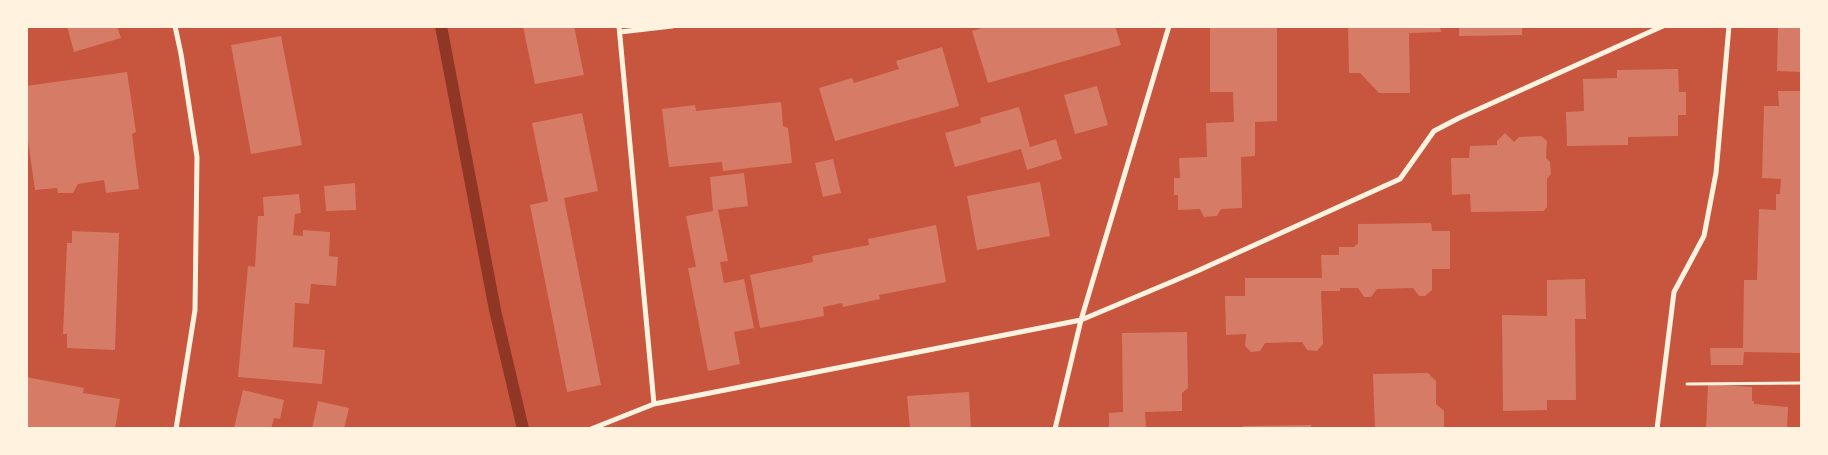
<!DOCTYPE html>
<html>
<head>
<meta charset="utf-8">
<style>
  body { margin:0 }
  #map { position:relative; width:1828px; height:455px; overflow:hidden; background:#c8553d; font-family:"Work Sans",sans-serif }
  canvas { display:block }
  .frame { position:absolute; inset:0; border:28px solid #fff3e0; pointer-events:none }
</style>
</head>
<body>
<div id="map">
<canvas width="1828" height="455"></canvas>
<div class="frame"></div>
</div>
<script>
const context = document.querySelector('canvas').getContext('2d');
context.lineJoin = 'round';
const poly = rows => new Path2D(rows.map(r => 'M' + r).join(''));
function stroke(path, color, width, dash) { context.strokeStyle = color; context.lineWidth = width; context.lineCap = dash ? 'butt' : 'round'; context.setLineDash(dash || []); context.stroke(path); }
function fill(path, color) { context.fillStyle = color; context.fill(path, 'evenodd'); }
const stream = poly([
  [441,26,495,310,523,429]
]);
const building = poly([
  [67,26,117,26,121,38,74,52],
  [523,26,574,26,584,75,535,84],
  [988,26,1115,26,1121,45,988,83,972,31],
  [1210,26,1277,26,1277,121,1255,122,1255,156,1241,157,1242,208,1221,209,1217,216,1204,217,1200,209,1178,210,1178,195,1174,195,1174,178,1180,178,1179,158,1207,157,1206,123,1234,122,1233,92,1210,92],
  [1348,26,1440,26,1441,32,1409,33,1410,93,1379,93,1360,73,1349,73],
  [1459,26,1522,26,1522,35,1459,36],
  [1778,26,1802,26,1802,72,1777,71],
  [281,36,302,145,251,154,231,45],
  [942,47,959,106,835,141,819,88,852,78,854,83,899,69,896,61],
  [1678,69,1679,92,1686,92,1686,115,1678,115,1678,136,1628,137,1628,145,1567,146,1566,112,1584,111,1583,79,1617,78,1617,70],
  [127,72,136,132,132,134,139,189,106,193,104,180,78,184,73,193,58,193,57,188,35,190,26,127,26,86],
  [1097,86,1108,125,1075,134,1064,95],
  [1778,91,1802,91,1802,353,1744,352,1743,365,1711,365,1710,348,1743,348,1744,280,1757,280,1759,209,1776,210,1776,194,1780,194,1781,179,1762,178,1764,106,1779,106],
  [781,102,783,126,788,128,792,163,723,171,722,162,669,167,662,109,695,105,696,111],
  [1019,107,1030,147,1056,139,1062,159,1027,170,1021,149,955,167,945,133,981,123,980,118],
  [582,113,598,191,564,198,601,385,567,392,530,205,548,201,532,123],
  [1505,133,1514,142,1519,137,1541,136,1547,141,1546,158,1550,162,1551,174,1547,179,1547,207,1544,211,1471,212,1470,194,1452,195,1451,158,1469,158,1470,146,1497,145,1497,141],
  [833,159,841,193,823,197,815,163],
  [744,173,748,206,718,210,728,261,720,262,724,283,744,279,754,328,734,332,740,364,708,371,688,268,696,267,686,216,713,211,710,177],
  [1040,182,1050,236,977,250,967,196],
  [355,183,356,210,326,211,324,186],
  [299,194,301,213,295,214,293,235,303,236,303,230,330,232,329,256,338,257,336,286,311,284,309,304,295,303,293,347,325,350,322,384,238,377,248,266,255,267,258,216,264,216,263,197],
  [1431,223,1432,231,1450,231,1450,269,1432,269,1432,290,1425,296,1419,296,1413,288,1377,289,1371,297,1364,297,1358,288,1340,288,1340,291,1321,291,1323,344,1317,351,1307,350,1302,342,1265,343,1260,351,1251,352,1245,346,1246,334,1226,335,1225,296,1245,296,1245,278,1322,278,1321,255,1339,255,1339,247,1354,247,1358,243,1358,224],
  [936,225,946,282,879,295,880,299,843,307,842,303,823,307,824,316,760,328,750,275,813,262,812,256,869,245,868,239],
  [72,231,119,233,115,350,67,348,67,334,63,334,67,243,72,243],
  [1585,279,1586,319,1575,319,1576,400,1547,400,1547,410,1503,411,1502,315,1547,316,1547,280],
  [1187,332,1188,388,1182,393,1182,411,1145,412,1146,429,1109,429,1109,413,1123,412,1122,333],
  [1428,373,1436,381,1436,404,1444,411,1444,429,1375,429,1373,374],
  [26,377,84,388,83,393,120,399,115,429,26,429],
  [1708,384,1752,387,1752,401,1754,401,1754,404,1788,407,1787,429,1706,429],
  [243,390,284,400,280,419,274,418,271,429,234,428],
  [969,392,971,429,910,429,907,396],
  [318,401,349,408,344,429,312,429],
  [1311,425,1311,429,1243,429,1243,426]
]);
const path = poly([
  [1687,384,1802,383]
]);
const minor = poly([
  [175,26,181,54,197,157,195,310,176,429],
  [620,32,672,26],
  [654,404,1081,320,1195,272,1400,179,1434,131,1459,118,1663,26],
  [591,429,654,404,619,26],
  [1055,429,1081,320,1169,26],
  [1657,429,1674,292,1704,236,1716,173,1729,26]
]);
stroke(stream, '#8f3625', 12);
fill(building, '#d67c66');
stroke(path, '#fff3e0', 3);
stroke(minor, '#fff3e0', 5);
</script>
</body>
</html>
